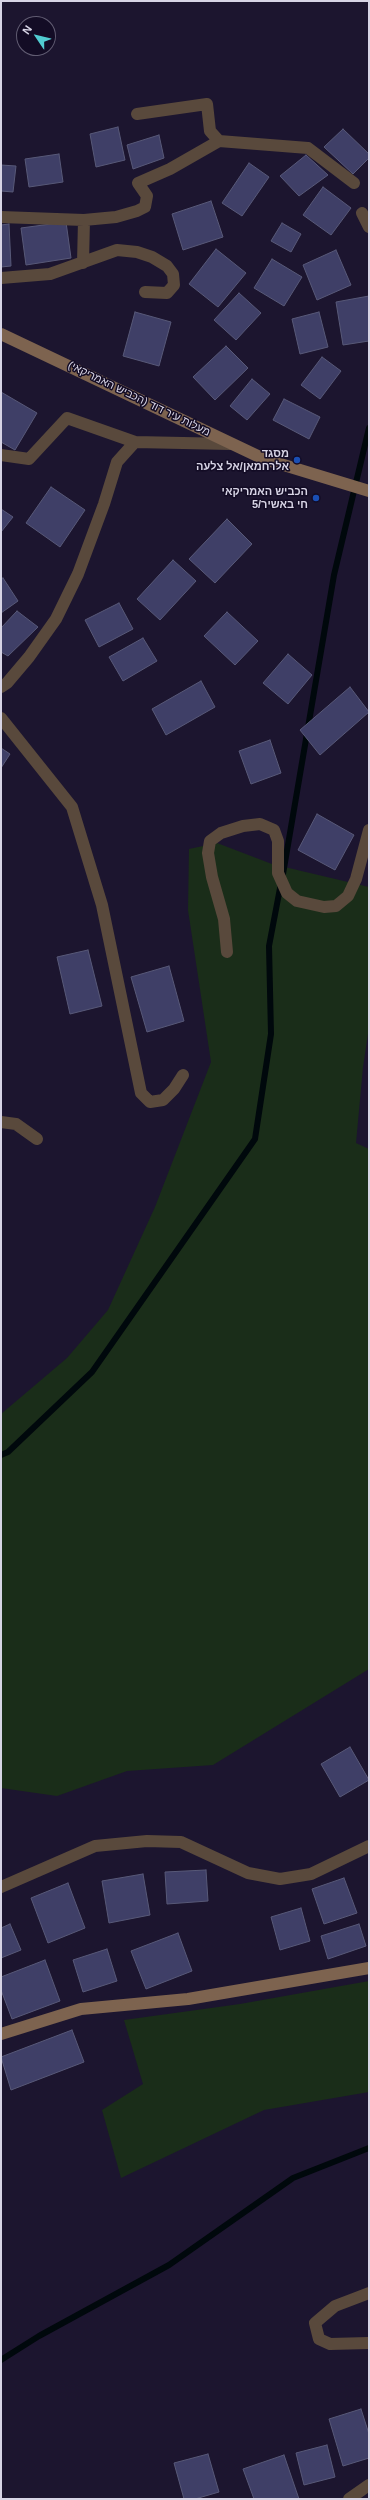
<!DOCTYPE html>
<html>
<head>
<meta charset="utf-8">
<style>
  body { margin:0 }
  #map { position:relative; width:370px; height:2500px; overflow:hidden; background:#1c152f; font-family:Helvetica,sans-serif }
  canvas { display:block }
  .frame { position:absolute; inset:0; border:2px solid #d7d4e5; pointer-events:none }
  .north { position:absolute; left:16px; top:16px; width:40px; height:40px; box-sizing:border-box; background:#130c25; border:1px solid #615c72; border-radius:50%; rotate:305deg; font-size:11px; font-weight:700; line-height:16px; text-align:center; color:#d7d4e5 }
  .north::after { content:''; display:block; margin:auto; width:14px; height:18px; background:#51ccd1; clip-path:polygon(50% 0,100% 100%,50% 72%,0 100%) }
</style>
</head>
<body>
<div id="map">
<canvas width="370" height="2500"></canvas>
<div class="frame"></div>
<div class="north">N</div>
</div>
<script>
const context = document.querySelector('canvas').getContext('2d');
context.lineJoin = 'round';
function fill(path, color) { context.fillStyle = color; context.fill(path, 'evenodd'); }
const poly = rows => new Path2D(rows.map(r => 'M' + r).join(''));
function stroke(path, color, width, dash) { context.strokeStyle = color; context.lineWidth = width; context.lineCap = dash ? 'butt' : 'round'; context.setLineDash(dash || []); context.stroke(path); }
function label(font, color, halo, rows, align = 'center') {
  context.font = font + ' Helvetica,"Noto Sans Hebrew",sans-serif'; context.lineWidth = 3; context.setLineDash([]); context.textBaseline = 'middle'; context.strokeStyle = halo; context.fillStyle = color; for (const [text, x, y, turn = 0] of rows) {
    context.save(); context.translate(x, y); context.rotate((+turn || 0) * Math.PI / 180); context.textAlign = isNaN(turn) ? turn : align; if (halo) context.strokeText(text, 0, 0); context.fillText(text, 0, 0); context.restore();
  }
}
const green = poly([
  [217,843,272,864,369,887,369,1027,363,1067,356,1143,369,1149,369,1669,213,1765,127,1771,57,1796,1,1788,1,1414,67,1358,108,1310,155,1207,211,1062,188,910,189,849],
  [369,1981,369,2092,264,2110,121,2178,102,2110,143,2084,124,2020,240,2004]
]);
const stream = poly([
  [283,874,334,575,369,428],
  [1,1455,8,1452,92,1372,255,1139,271,1034,269,946,281,883],
  [1,2360,39,2336,169,2265,293,2178,369,2148]
]);
const building = poly([
  [118,127,125,160,96,167,90,134,118,127],
  [343,129,369,154,369,158,353,174,324,147,343,129],
  [159,135,164,158,133,169,127,145,159,135],
  [59,154,63,182,29,187,25,159,59,154],
  [306,155,328,175,299,196,280,176,306,155],
  [249,163,269,177,242,216,222,203,249,163],
  [1,165,16,166,13,192,1,191,1,165],
  [323,187,351,208,331,235,303,215,323,187],
  [211,201,223,237,183,250,172,214,211,201],
  [66,222,71,258,26,265,21,228,66,222],
  [282,223,301,234,291,252,271,241,282,223],
  [9,224,11,266,1,267,1,225,9,224],
  [216,249,246,273,218,307,189,284,216,249],
  [336,250,351,285,317,300,303,265,336,250],
  [272,259,302,277,284,306,254,288,272,259],
  [239,293,261,313,236,340,214,320,239,293],
  [369,296,369,341,343,345,336,302,369,296],
  [135,312,171,322,159,366,123,356,135,312],
  [319,312,328,347,300,354,292,319,319,312],
  [226,346,248,368,215,400,193,377,226,346],
  [322,357,341,371,320,399,301,385,322,357],
  [252,379,270,394,247,420,230,406,252,379],
  [1,392,37,413,15,450,1,442,1,392],
  [284,399,320,417,309,439,273,420,284,399],
  [51,487,85,510,60,547,26,523,51,487],
  [1,509,13,517,1,532,1,509],
  [227,519,252,544,215,583,189,559,227,519],
  [173,560,196,581,160,620,137,599,173,560],
  [3,578,18,601,1,613,1,579,3,578],
  [119,603,133,629,99,647,85,620,119,603],
  [17,611,38,627,8,656,1,652,1,628,17,611],
  [227,612,258,641,235,665,204,636,227,612],
  [143,638,157,661,123,681,109,657,143,638],
  [288,654,312,675,288,704,263,683,288,654],
  [201,681,215,707,166,735,152,709,201,681],
  [350,687,369,712,320,755,300,730,350,687],
  [270,740,281,773,251,784,239,751,270,740],
  [1,748,10,754,1,768,1,748],
  [317,814,354,835,335,870,298,850,317,814],
  [88,950,102,1006,70,1014,57,957,88,950],
  [169,966,184,1021,147,1032,131,977,169,966],
  [350,1747,369,1780,340,1797,321,1764,350,1747],
  [206,1870,208,1901,167,1904,165,1872,206,1870],
  [143,1874,150,1915,109,1923,102,1881,143,1874],
  [344,1878,357,1913,324,1924,312,1889,344,1878],
  [68,1883,85,1928,48,1943,31,1898,68,1883],
  [301,1908,310,1941,280,1950,271,1917,301,1908],
  [10,1924,21,1950,1,1958,1,1928,10,1924],
  [359,1924,366,1946,328,1959,321,1936,359,1924],
  [178,1933,192,1971,146,1989,131,1951,178,1933],
  [107,1949,117,1981,83,1992,73,1960,107,1949],
  [45,1960,60,2001,12,2019,1,1990,1,1977,45,1960],
  [72,2030,84,2062,11,2090,1,2057,72,2030],
  [361,2409,369,2434,369,2458,343,2466,329,2419,361,2409],
  [327,2445,335,2477,304,2485,296,2453,327,2445],
  [208,2454,219,2492,195,2499,184,2499,174,2463,208,2454],
  [284,2455,299,2499,254,2499,243,2469,284,2455]
]);
const lane = poly([
  [369,2293,335,2306,315,2323,319,2339,330,2344,369,2343]
]);
const street = poly([
  [137,114,207,104,210,131,219,141,308,148,354,183],
  [362,213,369,227],
  [1,217,84,220,116,217,137,211,145,207,147,196,138,183,170,169,219,141],
  [83,263,84,220],
  [1,278,50,274,117,250,137,252,152,257,167,266,173,274,174,285,167,293,145,292],
  [1,455,29,459,67,418,135,442],
  [1,687,7,683,29,657,56,619,78,574,104,504,117,462,135,442,231,444],
  [1,718,72,807,102,905,141,1093,150,1102,163,1100,174,1089,183,1075],
  [227,952,224,919,212,877,208,853,210,841,221,833,243,826,260,824,274,830,278,841,278,873,287,893,297,901,324,907,336,906,348,896,356,879,369,830],
  [1,1122,16,1124,37,1139],
  [1,1887,95,1846,147,1841,181,1842,248,1873,280,1879,311,1874,369,1846],
  [349,2499,369,2485]
]);
const secondary = poly([
  [1,334,264,459,369,491],
  [1,2034,81,2009,188,1999,369,1968]
]);
const markers = [
  [297,460,4,"#1a4fb4"],
  [316,498,4,"#1a4fb4"]
];
const streetNames = [
  ["מעלות עיר דוד (הכביש האמריקאי)",139,399,26]
];
const poiNames = [
  ["מסגד",289,454],
  ["אלרחמאן/אל צלעה",289,467],
  ["הכביש האמריקאי",308,492],
  ["5/חי באשיר",308,505]
];
fill(green, '#1a2d19');
stroke(stream, '#00080c', 6);
fill(building, '#3f3f67');
stroke(building, '#585978', 1);
stroke(lane, '#59493c', 12);
stroke(street, '#59493c', 12);
stroke(secondary, '#7d634f', 12);
for (const [x, y, r, color] of markers) { const dot = new Path2D(); dot.arc(x, y, r, 0, 2 * Math.PI); context.fillStyle = color; context.fill(dot); stroke(dot, '#130c25', 1.5); }
label('11px', '#d7d4e5', '#130c25', streetNames);
label('bold 11px', '#d7d4e5', '#130c25', poiNames, 'right');
</script>
</body>
</html>
